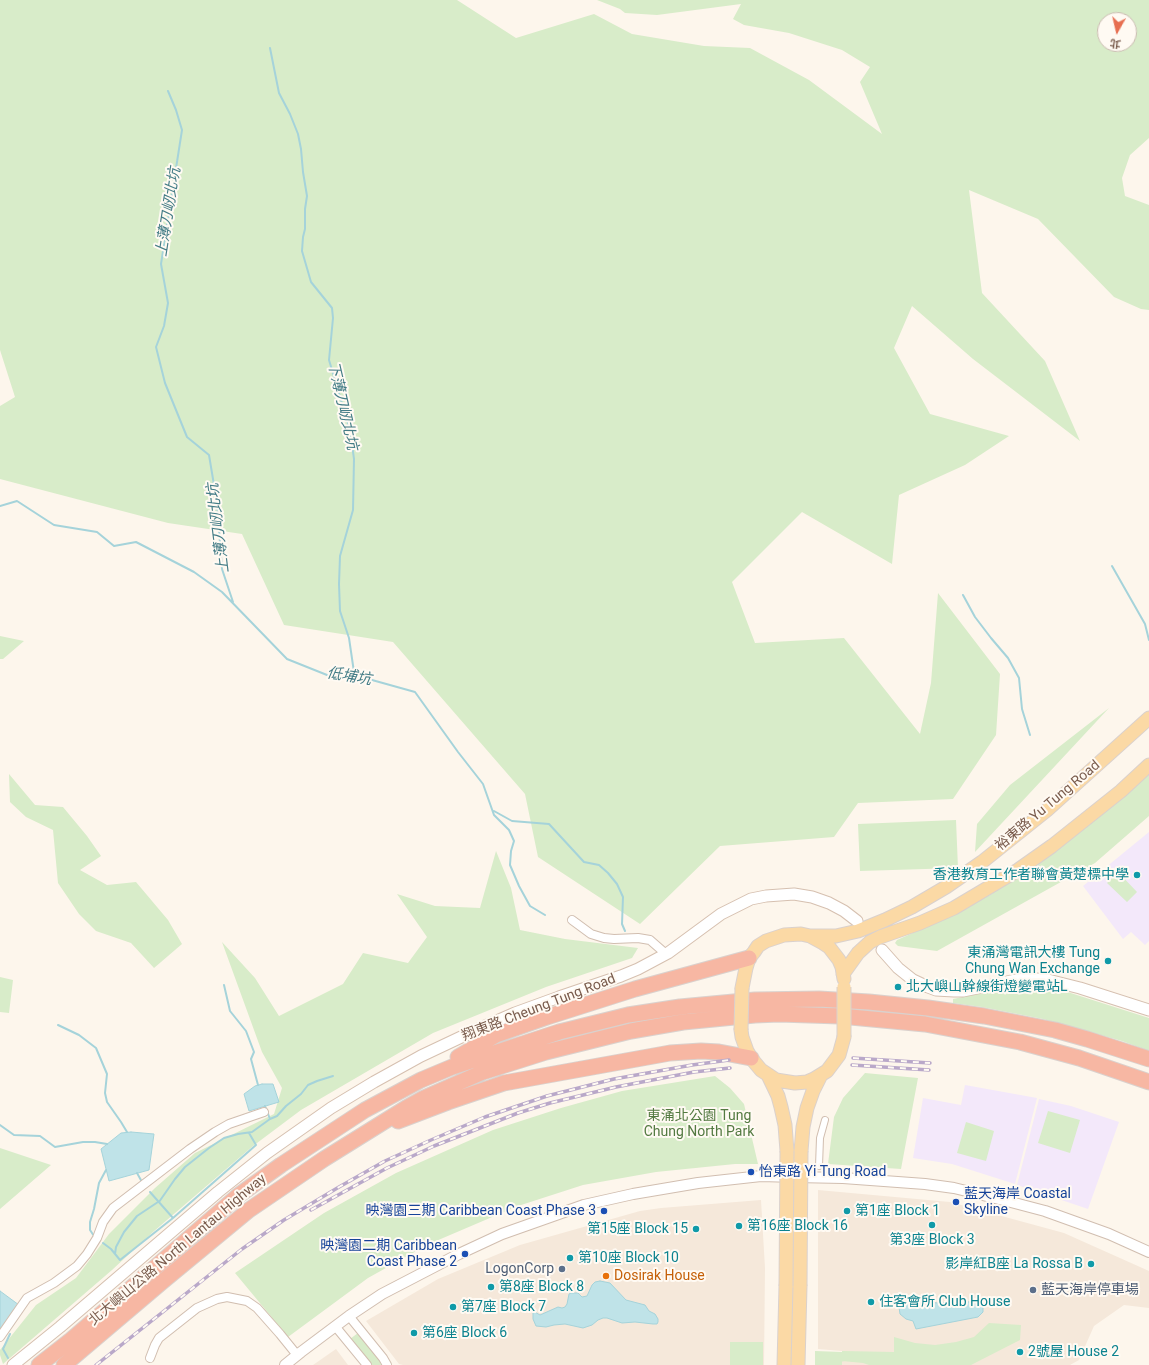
<!DOCTYPE html>
<html>
<head>
<meta charset="utf-8">
<style>
  body { margin:0 }
  #map { position:relative; width:1149px; height:1365px; overflow:hidden; background:#fdf6ec; font-family:Roboto,"Noto Sans TC",sans-serif }
  canvas { display:block }
  .north { position:absolute; left:1097px; top:12px; width:40px; height:40px; box-sizing:border-box; background:#fffaf3; border:1px solid #cabbb1; border-radius:50%; rotate:188deg; font-size:11px; font-weight:700; line-height:16px; text-align:center; color:#7a5c4d }
  .north::after { content:''; display:block; margin:auto; width:14px; height:18px; background:#e76f51; clip-path:polygon(50% 0,100% 100%,50% 72%,0 100%) }
</style>
</head>
<body>
<div id="map">
<canvas width="1149" height="1365"></canvas>
<div class="north">北</div>
</div>
<script>
const context = document.querySelector('canvas').getContext('2d');
context.lineJoin = 'round';
function fill(path, color) { context.fillStyle = color; context.fill(path, 'evenodd'); }
const poly = rows => new Path2D(rows.map(r => 'M' + r).join(''));
function stroke(path, color, width, dash) { context.strokeStyle = color; context.lineWidth = width; context.lineCap = dash ? 'butt' : 'round'; context.setLineDash(dash || []); context.stroke(path); }
function label(font, color, halo, rows, align = 'center') {
  context.font = font + ' Roboto,"Noto Sans TC",sans-serif'; context.lineWidth = 4; context.setLineDash([]); context.textBaseline = 'middle'; context.strokeStyle = halo; context.fillStyle = color; for (const [text, x, y, turn = 0] of rows) {
    context.save(); context.translate(x, y); context.rotate((+turn || 0) * Math.PI / 180); context.textAlign = isNaN(turn) ? turn : align; if (halo) context.strokeText(text, 0, 0); context.fillText(text, 0, 0); context.restore();
  }
}
const residential = poly([
  [818,1190,950,1202,1064,1233,1149,1271,1149,1308,1124,1305,1094,1326,1079,1360,1070,1365,842,1365,842,1351,818,1349],
  [761,1200,765,1268,764,1365,403,1365,399,1364,366,1321,438,1279,520,1245,640,1211,661,1208],
  [336,1349,348,1365,313,1365]
]);
const education = poly([
  [1149,832,1149,941,1145,945,1131,932,1123,939,1083,886],
  [965,1085,1037,1098,1015,1184,952,1164,913,1158,923,1098,961,1105],
  [1039,1099,1071,1106,1119,1122,1088,1209,1017,1185]
]);
const green = poly([
  [0,0,457,0,516,38,594,14,632,34,704,46,750,48,809,80,882,134,860,82,870,67,842,50,789,33,744,25,733,19,741,4,657,15,625,13,620,9,597,0,1149,0,1149,138,1130,155,1122,178,1125,196,1149,205,1149,310,1141,309,1114,297,1038,219,969,190,982,293,1045,361,1080,441,973,359,912,306,894,348,930,414,1009,436,965,465,899,495,892,564,802,512,732,582,755,643,844,638,920,734,931,683,938,593,1000,674,996,735,953,799,858,803,834,837,720,846,640,924,538,857,525,794,393,642,284,625,242,534,168,523,0,479,0,406,15,397,0,350],
  [1105,20,1129,20,1129,44,1105,44],
  [0,636,24,641,3,659,0,659],
  [1109,708,975,852,977,824,1010,785],
  [1149,771,1149,816,1095,863,937,951,898,946,895,943,897,940,940,921,990,895,1038,862],
  [9,774,35,805,63,807,87,836,101,856,80,870,107,885,136,882,168,920,182,944,154,968,131,943,96,931,79,914,58,883,53,830,26,817,10,802],
  [956,820,958,868,860,871,858,824],
  [496,851,511,888,520,930,565,939,638,948,632,958,546,987,433,1033,301,1110,253,1146,153,1232,112,1270,3,1364,0,1355,0,1350,36,1305,76,1278,109,1234,155,1188,195,1153,274,1114,282,1088,262,1052,222,942,255,978,279,1016,343,984,363,953,408,963,427,937,397,894,435,906,480,908],
  [1118,872,1137,892,1127,902,1107,883],
  [0,977,13,980,9,1013,0,1012],
  [1032,986,1055,988,1149,1018,1149,1051,1122,1041,1043,1019,982,1007,953,1003,953,999,1011,987],
  [865,1073,918,1078,901,1169,828,1164,834,1117,843,1098],
  [715,1076,730,1088,744,1104,758,1164,735,1164,656,1172,583,1185,518,1206,429,1244,368,1278,288,1337,235,1273,324,1213,396,1173,493,1130,561,1108,622,1091],
  [1048,1111,1080,1120,1070,1153,1038,1143],
  [966,1122,994,1131,986,1161,957,1153],
  [0,1148,51,1165,0,1209],
  [989,1323,1021,1325,1020,1340,971,1365,869,1365,863,1363,842,1361,842,1351,894,1352,894,1337,915,1343,935,1345,956,1342,974,1337],
  [358,1333,380,1361,381,1365,372,1365,350,1339],
  [730,1342,763,1342,763,1365,730,1365],
  [815,1351,842,1352,842,1365,815,1365]
]);
const water = poly([
  [262,1084,273,1084,279,1102,249,1111,244,1094,255,1086,262,1084],
  [131,1132,154,1134,149,1170,109,1181,101,1149,121,1133,131,1132],
  [600,1281,610,1283,626,1300,645,1305,649,1311,655,1314,658,1319,658,1322,657,1324,653,1324,635,1322,622,1323,607,1318,603,1318,598,1320,592,1325,583,1328,565,1324,554,1325,546,1327,536,1326,533,1319,533,1311,540,1315,558,1307,562,1308,565,1307,567,1304,569,1294,571,1293,578,1293,582,1297,587,1296,592,1285,595,1282,600,1281],
  [0,1291,19,1305,0,1330,0,1291],
  [976,1301,983,1305,983,1312,978,1317,916,1329,913,1321,906,1319,900,1314,899,1307,904,1302,912,1302,917,1306,921,1307,925,1302,938,1303,948,1302,960,1303,976,1301]
]);
const stream = poly([
  [270,48,279,93,290,114,298,134,301,149,303,172,307,196,305,209,305,229,303,237,302,251,311,282,332,308,333,318,329,360,350,430,354,459,353,510,340,556,339,584,340,611,349,638,355,679],
  [168,91,176,110,182,130,161,264,168,303,164,326,156,347,165,383,187,437,209,455,217,503,222,569,233,602],
  [0,506,17,501,54,525,97,532,114,546,136,542,194,572,222,592,287,659,327,675,372,680,415,692,458,752,483,784,494,815,509,830,514,841,511,851,510,865,519,886,530,906,545,915],
  [1112,566,1145,624,1149,640],
  [963,595,975,617,991,638,1008,658,1019,678,1022,709,1030,735],
  [494,811,512,821,549,824,584,862,599,865,608,873,617,884,623,897,622,924,625,931],
  [224,985,230,1011,246,1031,254,1052,251,1059,258,1085],
  [58,1025,79,1035,96,1048,107,1074,105,1093,107,1102,121,1122,127,1132],
  [265,1106,270,1119],
  [0,1125,14,1135,40,1136,55,1147,83,1142,95,1142,107,1144],
  [137,1173,142,1182],
  [150,1192,173,1218],
  [159,1202,175,1179,185,1167,209,1148,224,1138,238,1134,252,1132,270,1119,277,1116,286,1106,301,1094,308,1085,317,1081,333,1076],
  [94,1236,90,1230,90,1222,94,1209,99,1183,106,1170],
  [103,1243,111,1249,120,1260,173,1218,256,1145,249,1133],
  [115,1254,116,1247,124,1232,137,1216,158,1202],
  [8,1358,3,1349,10,1334]
]);
const pedestrian = poly([
  [819,1166,820,1138,825,1120]
]);
const minor = poly([
  [572,920,591,934,604,938,614,939,638,938,650,940,666,954],
  [349,1316,383,1358,387,1365],
  [335,1326,367,1365],
  [0,1337,27,1298,54,1283,77,1266,87,1254,97,1238,103,1222,113,1208,190,1149,215,1132,229,1124,264,1112],
  [150,1358,155,1345,159,1338,197,1308,217,1299,227,1297,247,1301,257,1308,280,1334,297,1355]
]);
const tertiary = poly([
  [285,1365,301,1352,349,1316,382,1294,459,1254,502,1234,584,1205,633,1194,698,1183,761,1176,795,1177,843,1178,925,1184,954,1188,1007,1201,1045,1211,1109,1234,1149,1252]
]);
const secondary = poly([
  [882,950,898,968,913,980,928,987,936,990,954,991,963,991,1021,979,1037,979,1048,980,1080,988,1149,1010],
  [13,1365,60,1327,218,1192,267,1153,331,1108,374,1082,421,1056,476,1030,515,1013,559,997,621,976,638,969,668,953,721,914,751,899,766,896,794,894,812,897,829,903,844,911,857,921]
]);
const primary = poly([
  [810,936,836,936,858,931,885,920,912,907,946,887,982,862,1047,810,1149,718],
  [843,974,858,953,870,942,880,937,920,923,954,908,1018,870,1052,846,1121,791,1149,765],
  [742,988,746,968,749,958,754,952,758,946,766,941,784,935,801,934,810,936,823,943,829,947,839,960,842,967,844,979],
  [741,1030,742,1037,747,1051,751,1058,761,1070,776,1080,795,1083,807,1082,814,1079,827,1071,839,1055,844,1037],
  [768,1075,778,1096,781,1107,785,1125,787,1151],
  [801,1151,803,1127,807,1108,813,1091,821,1075],
  [784,1365,786,1286],
  [798,1365,800,1286]
]);
const motorway = poly([
  [458,1057,496,1035,547,1017,635,989,749,958],
  [398,1121,448,1102,504,1083,670,1053,701,1051,719,1052,751,1058],
  [39,1365,71,1340,239,1195,281,1165,365,1110,421,1080,452,1067,559,1032,628,1015,680,1007,755,1000,819,999,869,1002,928,1008,984,1016,1055,1030,1087,1039,1149,1059],
  [64,1365,163,1281,249,1210,324,1159,406,1108,424,1098,483,1072,546,1052,631,1031,683,1022,755,1015,779,1014,840,1016,925,1024,1020,1042,1079,1058,1149,1082]
]);
const rail = poly([
  [853,1058,930,1063],
  [852,1065,929,1070],
  [311,1210,387,1168,434,1146,518,1113,550,1103,616,1087,694,1072,730,1068],
  [96,1365,242,1249,284,1220,339,1187,385,1161,431,1140,485,1117,547,1096,614,1079,692,1065,729,1060]
]);
const primaryBridge = poly([
  [741,1030,742,988],
  [844,1037,844,987],
  [786,1286,787,1151],
  [800,1286,801,1151]
]);
const markers = [
  [1137,875,4,"#0f9aa8"],
  [1108,961,4,"#0f9aa8"],
  [898,987,4,"#0f9aa8"],
  [751,1172,4,"#1a4fb4"],
  [956,1202,4,"#1a4fb4"],
  [604,1211,4,"#1a4fb4"],
  [847,1211,4,"#0f9aa8"],
  [932,1225,4,"#0f9aa8"],
  [739,1226,4,"#0f9aa8"],
  [696,1229,4,"#0f9aa8"],
  [465,1254,4,"#1a4fb4"],
  [570,1258,4,"#0f9aa8"],
  [1091,1264,4,"#0f9aa8"],
  [562,1269,4,"#5c6f8a"],
  [606,1276,4,"#e8710a"],
  [491,1287,4,"#0f9aa8"],
  [1033,1290,4,"#5c6f8a"],
  [871,1302,4,"#0f9aa8"],
  [453,1307,4,"#0f9aa8"],
  [414,1333,4,"#0f9aa8"],
  [1020,1352,4,"#0f9aa8"]
];
const streetNames = [
  ["裕東路 Yu Tung Road",1048,806,-40],
  ["翔東路 Cheung Tung Road",539,1008,-21],
  ["北大嶼山公路 North Lantau Highway",178,1250,-40]
];
const cultureNames = [
  ["香港教育工作者聯會黃楚標中學",1129,875,"right"],
  ["東涌灣電訊大樓 Tung",1100,953,"right"],
  ["Chung Wan Exchange",1100,969,"right"],
  ["北大嶼山幹線街燈變電站L",906,987],
  ["第1座 Block 1",855,1211],
  ["第16座 Block 16",747,1226],
  ["第15座 Block 15",688,1229,"right"],
  ["第3座 Block 3",932,1240,"center"],
  ["第10座 Block 10",578,1258],
  ["影岸紅B座 La Rossa B",1083,1264,"right"],
  ["第8座 Block 8",499,1287],
  ["住客會所 Club House",879,1302],
  ["第7座 Block 7",461,1307],
  ["第6座 Block 6",422,1333],
  ["2號屋 House 2",1028,1352]
];
const parkNames = [
  ["東涌北公園 Tung",699,1116],
  ["Chung North Park",699,1132]
];
const transitNames = [
  ["怡東路 Yi Tung Road",759,1172],
  ["藍天海岸 Coastal",964,1194],
  ["Skyline",964,1210],
  ["映灣園三期 Caribbean Coast Phase 3",596,1211,"right"],
  ["映灣園二期 Caribbean",457,1246,"right"],
  ["Coast Phase 2",457,1262,"right"]
];
const serviceNames = [
  ["LogonCorp",554,1269],
  ["藍天海岸停車場",1041,1290,"left"]
];
const foodNames = [
  ["Dosirak House",614,1276]
];
const waterNames = [
  ["上薄刀屻北坑",169,212,-81],
  ["下薄刀屻北坑",342,406,77],
  ["上薄刀屻北坑",219,528,-97],
  ["低埔坑",349,677,9]
];
fill(residential, '#f5e8da');
fill(education, '#f3e8fa');
fill(green, '#d8ecc9');
fill(water, '#bfe3e8');
stroke(water, '#a5d3da', 1);
stroke(stream, '#a5d3da', 2);
stroke(pedestrian, '#d1beb0', 8);
stroke(minor, '#d1beb0', 10);
stroke(tertiary, '#d1beb0', 12);
stroke(secondary, '#d6c0b0', 13);
stroke(primary, '#dad1cd', 15);
stroke(motorway, '#dad1cd', 17);
stroke(pedestrian, '#fff', 6);
stroke(minor, '#fff', 8);
stroke(tertiary, '#fff', 10);
stroke(secondary, '#fff', 11);
stroke(primary, '#fbd9a5', 13);
stroke(motorway, '#f7b7a3', 15);
stroke(rail, '#b9a8c9', 3.5);
stroke(rail, '#fffaf3', 2, [6]);
stroke(primaryBridge, '#dad1cd', 15, []);
stroke(primaryBridge, '#fbd9a5', 13);
for (const [x, y, r, color] of markers) { const dot = new Path2D(); dot.arc(x, y, r, 0, 2 * Math.PI); context.fillStyle = color; context.fill(dot); stroke(dot, '#fffaf3', 1.5); }
label('14px', '#7a5c4d', '#fffaf3', streetNames);
label('14px', '#0d838f', '#fffaf3', cultureNames, 'left');
label('14px', '#537a41', '#fffaf3', parkNames);
label('14px', '#164399', '#fffaf3', transitNames, 'left');
label('14px', '#4e5e75', '#fffaf3', serviceNames, 'right');
label('14px', '#c56008', '#fffaf3', foodNames, 'left');
label('italic 15px', '#437c86', '#fffaf3', waterNames);
</script>
</body>
</html>
